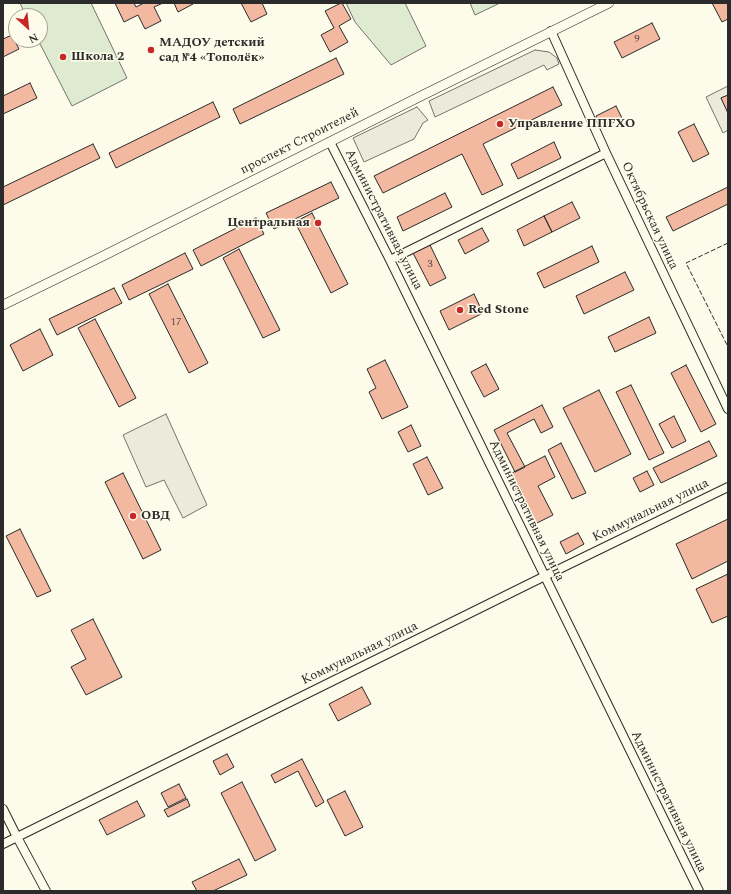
<!DOCTYPE html>
<html>
<head>
<meta charset="utf-8">
<style>
  body { margin:0 }
  #map { position:relative; width:731px; height:894px; overflow:hidden; background:#fdfbea; font-family:Spectral,serif }
  canvas { display:block }
  .frame { position:absolute; inset:0; border:4px solid #2b2b2b; pointer-events:none }
  .north { position:absolute; left:8px; top:8px; width:40px; height:40px; box-sizing:border-box; background:#fdfbea; border:1px solid #a9a89e; border-radius:50%; rotate:153deg; font-size:11px; font-weight:700; line-height:16px; text-align:center; color:#2b2b2b }
  .north::after { content:''; display:block; margin:auto; width:14px; height:18px; background:#c62828; clip-path:polygon(50% 0,100% 100%,50% 72%,0 100%) }
</style>
</head>
<body>
<div id="map">
<canvas width="731" height="894"></canvas>
<div class="frame"></div>
<div class="north">N</div>
</div>
<script>
const context = document.querySelector('canvas').getContext('2d');
context.lineJoin = 'round';
function fill(path, color) { context.fillStyle = color; context.fill(path, 'evenodd'); }
const poly = rows => new Path2D(rows.map(r => 'M' + r).join(''));
function stroke(path, color, width, dash) { context.strokeStyle = color; context.lineWidth = width; context.lineCap = dash ? 'butt' : 'round'; context.setLineDash(dash || []); context.stroke(path); }
function label(font, color, halo, rows, align = 'center') {
  context.font = font + ' Spectral,serif'; context.lineWidth = 3; context.setLineDash([]); context.textBaseline = 'middle'; context.strokeStyle = halo; context.fillStyle = color; for (const [text, x, y, turn = 0] of rows) {
    context.save(); context.translate(x, y); context.rotate((+turn || 0) * Math.PI / 180); context.textAlign = isNaN(turn) ? turn : align; if (halo) context.strokeText(text, 0, 0); context.fillText(text, 0, 0); context.restore();
  }
}
const green = poly([
  [20,3,91,3,127,78,72,106,38,40,40,40,40,16,26,16,20,3],
  [346,3,405,3,426,46,391,65,355,22,346,3],
  [470,3,500,3,475,15,470,3]
]);
const parking = poly([
  [535,50,549,52,557,58,559,64,547,70,544,65,435,117,429,101,535,50],
  [728,86,728,95,721,98,728,113,728,130,723,133,706,97,728,86],
  [417,107,428,120,423,123,414,139,364,162,353,138,417,107],
  [166,414,207,505,183,518,164,480,146,487,123,435,166,414]
]);
const building = poly([
  [115,3,134,3,136,7,144,3,163,3,154,7,161,21,145,29,138,15,124,22,115,3],
  [174,3,193,3,193,4,178,12,174,3],
  [241,3,262,3,267,14,251,22,241,3],
  [341,3,342,3,351,19,339,26,348,42,330,52,321,35,334,28,325,11,341,3],
  [712,3,728,3,728,19,722,22,712,3],
  [652,23,660,39,622,58,614,42,652,23],
  [12,35,19,49,3,57,3,39,12,35],
  [336,58,344,74,240,124,233,109,336,58],
  [30,83,37,98,3,114,3,96,30,83],
  [553,87,562,105,483,144,503,185,482,195,462,154,383,193,374,176,553,87],
  [728,95,728,113,721,98,728,95],
  [213,102,220,117,116,168,109,153,213,102],
  [616,106,622,118,602,128,596,116,616,106],
  [694,124,709,154,693,162,678,132,694,124],
  [554,142,561,158,518,179,511,164,554,142],
  [93,144,100,158,3,205,3,187,93,144],
  [331,182,339,198,274,229,266,213,331,182],
  [728,187,728,204,673,231,666,217,728,187],
  [445,193,452,207,403,231,397,217,445,193],
  [572,202,580,218,552,232,544,216,572,202],
  [312,213,348,284,331,293,295,222,312,213],
  [544,216,552,232,524,246,517,230,544,216],
  [256,218,264,234,201,266,193,250,256,218],
  [482,228,489,241,465,254,458,240,482,228],
  [430,245,446,278,430,286,413,253,430,245],
  [592,246,599,262,544,288,537,273,592,246],
  [239,249,280,330,263,338,223,258,239,249],
  [185,253,193,269,129,300,122,285,185,253],
  [625,272,634,290,584,314,576,296,625,272],
  [168,284,208,363,189,373,149,294,168,284],
  [114,288,122,303,57,335,49,319,114,288],
  [474,294,483,313,449,330,440,311,474,294],
  [649,317,656,333,615,352,608,337,649,317],
  [95,319,136,398,119,407,78,328,95,319],
  [40,329,53,355,23,371,10,345,40,329],
  [385,360,408,407,382,419,369,392,376,388,367,369,385,360],
  [486,364,499,389,484,397,471,372,486,364],
  [686,365,716,424,701,432,671,373,686,365],
  [631,385,664,453,649,460,616,392,631,385],
  [599,390,631,454,595,472,563,408,599,390],
  [542,405,553,427,541,433,534,419,507,433,525,467,515,472,494,430,542,405],
  [674,416,686,441,672,448,659,424,674,416],
  [411,425,421,446,408,452,398,432,411,425],
  [709,441,717,456,661,483,653,468,709,441],
  [561,443,586,493,572,499,548,450,561,443],
  [545,456,555,477,538,486,553,515,533,525,508,475,545,456],
  [427,457,443,488,428,495,413,464,427,457],
  [647,471,654,485,640,492,633,478,647,471],
  [123,473,161,550,143,559,105,482,123,473],
  [728,519,728,561,692,579,676,544,728,519],
  [20,529,51,591,37,597,6,536,20,529],
  [578,533,584,544,566,554,560,542,578,533],
  [728,574,728,616,712,623,696,589,728,574],
  [93,619,122,677,86,695,71,667,86,659,71,630,93,619],
  [362,687,371,704,338,721,329,704,362,687],
  [227,754,234,767,220,775,213,761,227,754],
  [302,759,324,802,316,807,298,771,275,783,271,775,302,759],
  [242,782,276,850,255,861,221,793,242,782],
  [179,784,186,798,168,807,161,793,179,784],
  [345,791,363,827,345,836,327,800,345,791],
  [187,799,190,806,168,817,164,810,187,799],
  [137,801,145,816,107,835,99,820,137,801],
  [239,859,247,875,213,891,197,891,192,882,239,859]
]);
const minor = poly([
  [551,31,606,153,728,409],
  [330,142,390,260,699,891],
  [390,260,606,153],
  [3,809,17,837,46,891],
  [3,844,545,576,728,487]
]);
const tertiary = poly([
  [3,305,103,256,419,97,609,3]
]);
const fence = poly([
  [728,243,686,263,728,347]
]);
const markers = [
  [151,50,4,"#c62828"],
  [63,57,4,"#c62828"],
  [500,124,4,"#c62828"],
  [318,223,4,"#c62828"],
  [460,310,4,"#c62828"],
  [133,516,4,"#c62828"]
];
const numberNames = [
  ["9",637,40],
  ["3",430,265],
  ["17",176,323]
];
const poiNames = [
  ["МАДОУ детский",159,43],
  ["сад №4 «Тополёк»",159,58],
  ["Школа 2",71,57],
  ["Управление ППГХО",508,124],
  ["Центральная",310,223,"right"],
  ["Red Stone",468,310],
  ["ОВД",141,516]
];
const streetNames = [
  ["проспект Строителей",300,142,-27],
  ["Октябрьская улица",649,216,65],
  ["Административная улица",383,220,63],
  ["Административная улица",526,511,64],
  ["Коммунальная улица",651,511,-26],
  ["Коммунальная улица",360,654,-26],
  ["Административная улица",668,802,64]
];
fill(green, '#deebd1');
stroke(green, '#74746e', 1);
fill(parking, '#eceadb');
stroke(parking, '#74746e', 1);
fill(building, '#f2b8a0');
stroke(building, '#2b2b2b', 1);
stroke(minor, '#2b2b2b', 10);
stroke(tertiary, '#2b2b2b', 10);
stroke(minor, '#fdfbea', 8);
stroke(tertiary, '#fdfbea', 9);
stroke(fence, '#2b2b2b', 1, [5, 2]);
for (const [x, y, r, color] of markers) { const dot = new Path2D(); dot.arc(x, y, r, 0, 2 * Math.PI); context.fillStyle = color; context.fill(dot); stroke(dot, '#fdfbea', 1.5); }
label('11px', '#5d4e48', null, numberNames);
label('bold 13px', '#2b2b2b', '#fdfbea', poiNames, 'left');
label('13px', '#2b2b2b', '#fdfbea', streetNames);
</script>
</body>
</html>
